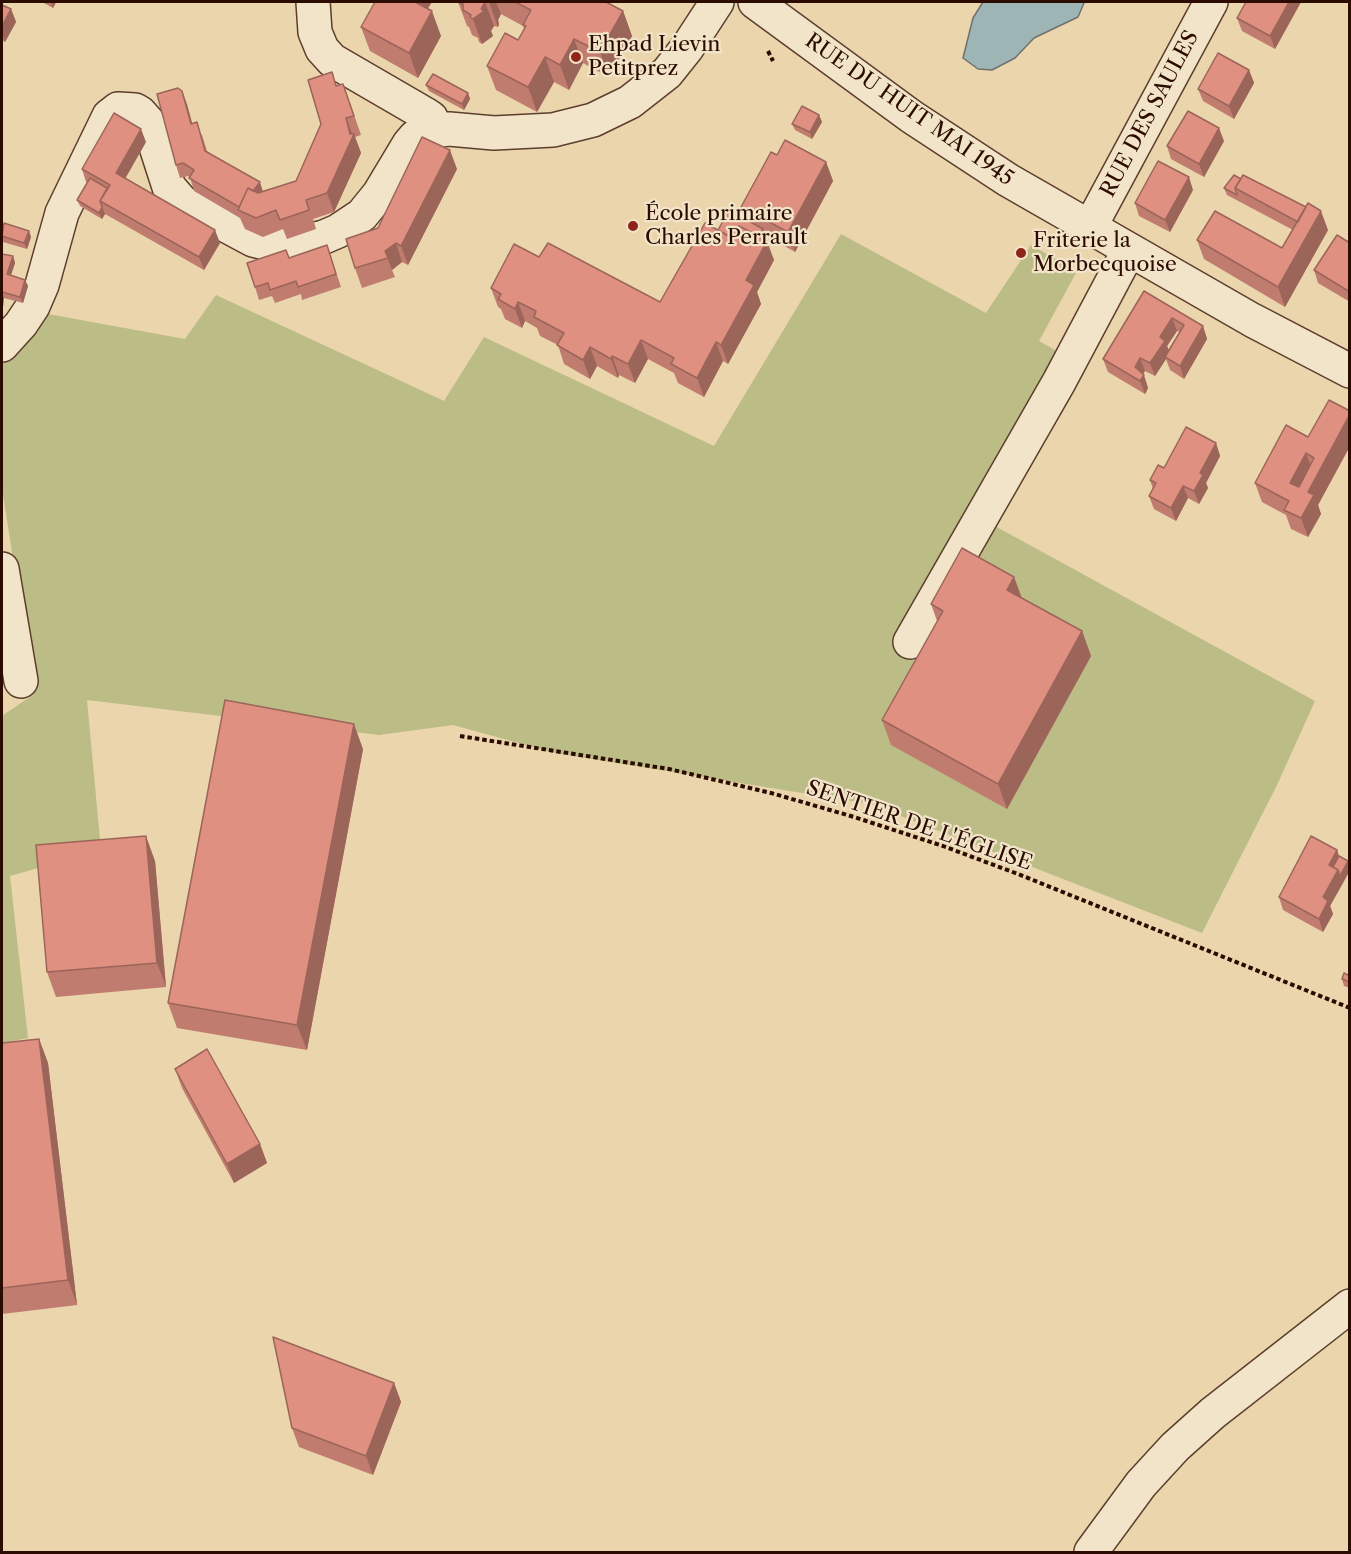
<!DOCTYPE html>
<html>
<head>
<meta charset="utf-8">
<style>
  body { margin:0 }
  #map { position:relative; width:1351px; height:1554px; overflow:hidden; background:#ead5ac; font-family:"Libre Caslon Text",serif }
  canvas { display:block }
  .frame { position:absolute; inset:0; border:3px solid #2c0b01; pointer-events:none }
</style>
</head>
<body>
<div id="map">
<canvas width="1351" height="1554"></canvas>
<div class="frame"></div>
</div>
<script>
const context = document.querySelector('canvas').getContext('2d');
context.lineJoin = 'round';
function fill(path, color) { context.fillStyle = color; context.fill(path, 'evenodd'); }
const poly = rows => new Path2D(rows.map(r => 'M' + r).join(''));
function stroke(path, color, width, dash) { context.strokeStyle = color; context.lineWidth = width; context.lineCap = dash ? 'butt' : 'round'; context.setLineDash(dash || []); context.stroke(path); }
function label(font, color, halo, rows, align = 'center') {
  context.font = font + ' "Libre Caslon Text",serif'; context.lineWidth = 4.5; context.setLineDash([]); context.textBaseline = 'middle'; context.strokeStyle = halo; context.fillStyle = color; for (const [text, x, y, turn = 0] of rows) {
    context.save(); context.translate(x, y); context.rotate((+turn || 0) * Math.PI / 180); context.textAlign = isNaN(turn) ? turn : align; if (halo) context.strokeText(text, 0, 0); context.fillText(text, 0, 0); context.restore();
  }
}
const green = poly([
  [841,234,986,313,1031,245,1077,271,1039,341,1064,355,993,525,1315,701,1277,785,1202,933,870,804,555,753,453,725,379,735,87,700,101,850,10,876,28,1038,2,1043,2,716,34,694,2,488,2,365,37,312,185,339,216,295,444,401,484,337,714,446]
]);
const water = poly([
  [983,2,1083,2,1084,3,1078,17,1034,38,1015,58,992,70,978,69,963,58,973,18,983,2]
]);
const path = poly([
  [768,51,773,61],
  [460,736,669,769,771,793,854,817,943,846,1018,874,1350,1008]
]);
const minor = poly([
  [313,2,315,32,322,49,332,60,425,114,431,118,435,129],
  [755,2,912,117,1008,180,1252,320,1350,371],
  [1090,227,1211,2],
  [2,345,21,324,33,306,42,285,62,213,109,116,118,109,135,110,140,113,148,122,169,187,182,202,253,240,273,245,298,243,324,237,338,231,362,215,379,194,409,144,415,137,424,132,449,129,494,133,553,130,593,120,630,102,667,73,687,48,717,2],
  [2,569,21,681],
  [910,642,1059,382,1129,250],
  [1091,1552,1141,1484,1175,1447,1213,1413,1350,1306]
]);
const wall = poly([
  [42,2,56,2,53,8],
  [458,2,606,2,623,11,632,36,609,77,583,63,569,90,554,82,537,112,496,90,487,66,518,40,524,29,523,26,501,14,498,20,499,24,498,27,494,26,491,31,493,36,482,44,479,42,478,38,472,35,469,27,467,26],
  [1246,2,1301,2,1275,49,1242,31,1237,18],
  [2,5,11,9,16,22,5,42,2,40],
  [428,9,441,36,418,78,370,51,361,27],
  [1249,70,1254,83,1234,119,1203,101,1198,89],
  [426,85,468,93,470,99,464,110,429,91],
  [337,86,350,103,361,135,355,137,361,153,334,212,313,219,316,229,287,239,283,229,263,237,245,229,240,218,194,191,190,177,188,176,180,178,176,165,182,91,192,124,202,135,207,151,263,191,296,181,321,124],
  [819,115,822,122,812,139,795,130,792,124],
  [1224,141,1204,177,1171,159,1167,146],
  [146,142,125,178,220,243,204,270,105,214,102,219,80,206,77,200,88,182,86,182,82,169],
  [777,155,826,162,833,181,795,252,765,235,763,239,774,260,757,292,761,304,728,364,723,361,704,397,678,383,674,373,648,359,635,383,619,375,618,378,597,366,590,379,564,364,558,345,540,336,537,328,525,321,522,328,505,319,501,309,498,307,491,288,539,257,660,302,718,230,746,219,741,207],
  [457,169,408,265,402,262,392,270,395,277,362,288,355,268,378,228],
  [1234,175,1328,230,1285,307,1204,259,1197,240,1282,248,1293,230,1227,195,1224,188],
  [1193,190,1170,232,1139,216,1135,203],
  [29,231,31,237,27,249,3,242,2,237,2,233],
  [1350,243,1350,302,1318,283,1314,270],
  [327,245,341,287,302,300,301,294,275,303,272,296,259,300,255,287,290,258],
  [2,254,13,256,15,263,11,275,25,280,28,286,23,303,4,298,3,307,2,307],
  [1144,291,1203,326,1207,339,1184,379,1170,370,1166,359,1155,376,1145,371,1143,374,1148,388,1145,394,1108,372,1103,359],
  [1177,331,1180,332,1169,350,1167,346],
  [1350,411,1350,446,1318,505,1321,514,1308,537,1291,529,1286,515,1262,502,1255,483,1308,437],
  [1216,443,1220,456,1206,483,1208,488,1199,504,1188,498,1176,521,1154,509,1149,496,1153,489,1150,480,1164,468],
  [1014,577,1022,598,1082,631,1091,656,1007,809,891,745,882,720,937,621,931,604],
  [363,749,307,1050,177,1028,168,1003],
  [1337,850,1339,856,1348,861,1350,870,1330,906,1333,914,1323,932,1283,910,1279,897],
  [155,861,166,987,56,997,47,972],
  [1350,976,1350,988,1344,986,1342,979],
  [39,1039,48,1063,77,1305,2,1314,2,1043],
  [175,1069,260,1144,267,1163,234,1183,182,1088],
  [394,1383,401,1402,373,1475,299,1447,292,1428]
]);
const shadedWall = poly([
  [51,2,56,2,53,8],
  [411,2,432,2,419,23],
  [485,2,494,26,491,31,493,36,482,44,473,19,481,9],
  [489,2,496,2,501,14,498,20,499,24,498,27],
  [1289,2,1301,2,1275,49,1270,36],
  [11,9,16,22,5,42,2,33,2,26],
  [432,11,441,36,418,78,409,53],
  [623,11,632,36,609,77,600,52],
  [574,39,583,63,569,90,560,65],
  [545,57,554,82,537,112,528,87],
  [1249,70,1254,83,1234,119,1229,106],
  [182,91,187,104,196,137,191,124],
  [468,93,470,99,464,110,462,104],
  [819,115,822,122,812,139,810,132],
  [346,118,353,136,354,134,361,153,334,212,327,193],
  [1219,128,1224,141,1204,177,1199,164],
  [141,129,146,142,121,186,116,173],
  [450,150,457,169,408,265,401,246],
  [826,162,833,181,795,252,788,232],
  [1189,177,1193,190,1170,232,1165,220],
  [260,182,264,195,251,194],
  [102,207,105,214,102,219,99,213],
  [1321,211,1328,230,1285,307,1278,287],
  [763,229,765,235,757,251,754,245],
  [215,230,220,243,204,270,199,257],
  [29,231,31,237,27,249,24,243],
  [767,241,774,260,757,292,761,304,728,364,721,345,746,280],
  [396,243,402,262,392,270,385,251],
  [13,256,15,263,9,281,7,274],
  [25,280,28,286,23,303,20,297],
  [2,292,4,298,3,307,2,304],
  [518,302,525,321,522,328,515,309],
  [1172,318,1177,331,1167,346,1170,353,1165,357,1166,359,1155,376,1150,363,1160,337],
  [1203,326,1207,339,1184,379,1180,366],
  [641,340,648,359,635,383,628,364],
  [716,342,723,361,704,397,697,378],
  [590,347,597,366,590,379,583,360],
  [612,356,619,375,618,378,611,359],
  [1140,358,1145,371,1140,380,1135,367],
  [1144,375,1148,388,1145,394,1140,381],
  [1350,414,1350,446,1318,505,1321,514,1308,537,1301,518,1308,492],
  [1216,443,1220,456,1206,483,1208,488,1199,504,1194,491,1200,473],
  [1306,453,1313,472,1297,502,1290,483],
  [1183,486,1188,498,1176,521,1171,508],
  [1014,577,1023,602,1007,590],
  [1082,631,1091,656,1007,809,998,784],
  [354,724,363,749,307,1050,297,1025],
  [146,836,155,861,166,987,157,963],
  [1337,850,1341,863,1331,871,1329,865],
  [1348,861,1350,870,1343,883,1340,876],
  [1338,870,1343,883,1330,906,1333,914,1323,932,1319,919,1323,897],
  [39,1039,48,1063,77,1305,68,1280],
  [260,1144,267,1163,234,1183,227,1164],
  [394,1383,401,1402,373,1475,366,1456]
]);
const building = poly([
  [375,2,415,2,432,11,409,53,361,27,375,2],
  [458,2,485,2,481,9,484,11,473,19,470,17,471,15,463,10,463,4,458,2],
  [515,2,606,2,623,11,600,52,574,39,560,65,545,57,528,87,487,66,505,33,518,40,526,26,523,25,531,10,515,2],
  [1246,2,1289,2,1270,36,1237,18,1246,2],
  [2,5,11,9,2,26,2,5],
  [1218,53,1249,70,1229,106,1198,89,1218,53],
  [332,72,336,86,343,84,354,116,346,118,350,134,354,134,327,193,306,200,309,210,280,220,276,210,256,218,238,210,248,188,258,193,296,181,321,124,308,80,332,72],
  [433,74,468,93,462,104,426,85,433,74],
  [178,88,182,91,191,124,197,122,205,151,260,182,253,191,248,188,239,207,189,178,194,170,183,163,176,165,157,94,178,88],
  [802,106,819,115,810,132,792,124,802,106],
  [1188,111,1219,128,1199,164,1167,146,1188,111],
  [114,113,141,129,116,173,215,230,199,257,100,201,110,185,82,169,114,113],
  [422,137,450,150,401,246,396,243,385,251,388,258,355,268,346,239,378,228,422,137],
  [785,140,826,162,788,232,741,207,771,152,777,155,785,140],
  [1158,161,1189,177,1165,220,1135,203,1158,161],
  [1234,175,1241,179,1235,188,1237,195,1224,188,1234,175],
  [1243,175,1306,207,1298,222,1235,188,1243,175],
  [90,178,107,188,100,201,102,207,99,213,77,200,90,178],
  [1308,203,1321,211,1278,287,1197,240,1215,211,1282,248,1308,203],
  [729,210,763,229,759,237,739,226,732,238,718,230,729,210],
  [4,223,29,231,24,243,2,236,4,223],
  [705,223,732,238,739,226,767,241,746,280,754,285,721,345,716,342,697,378,671,364,674,358,641,340,628,364,612,356,611,359,590,347,583,360,557,345,564,333,534,317,536,311,518,302,515,309,498,299,501,294,491,288,514,244,539,257,548,243,660,302,705,223],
  [1337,235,1350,243,1350,292,1314,270,1337,235],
  [327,245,336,274,298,287,296,281,270,290,268,283,255,287,247,263,286,250,289,258,327,245],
  [2,254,13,256,7,274,25,280,20,297,2,292,2,295,2,254],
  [1144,291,1203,326,1180,366,1165,357,1184,325,1172,318,1160,337,1165,341,1150,363,1140,358,1135,367,1144,375,1140,381,1103,359,1144,291],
  [1329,400,1350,411,1350,414,1308,492,1314,495,1301,518,1284,510,1289,501,1255,483,1286,425,1308,437,1329,400],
  [1306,453,1314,458,1299,487,1290,483,1306,453],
  [1186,427,1216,443,1200,473,1203,475,1194,491,1183,486,1171,508,1149,496,1156,483,1150,480,1158,465,1164,468,1186,427],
  [962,548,1014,577,1007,590,1082,631,998,784,882,720,943,611,931,604,962,548],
  [225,700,354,724,297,1025,168,1003,225,700],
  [146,836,157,963,47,972,36,845,146,836],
  [1311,836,1337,850,1329,865,1338,870,1323,897,1328,901,1319,919,1279,897,1311,836],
  [1339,856,1348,861,1340,876,1338,870,1333,867,1339,856],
  [1344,973,1350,976,1350,982,1342,979,1344,973],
  [39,1039,68,1280,2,1288,2,1043,39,1039],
  [207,1049,260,1144,227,1164,175,1069,207,1049],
  [273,1337,394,1383,366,1456,292,1428,273,1337]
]);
const markers = [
  [576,57,6,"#8f2418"],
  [633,226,6,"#8f2418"],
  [1021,253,6,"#8f2418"]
];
const poiNames = [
  ["Ehpad Lievin",588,45],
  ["Petitprez",588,69],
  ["École primaire",645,214],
  ["Charles Perrault",645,238],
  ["Friterie la",1033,241],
  ["Morbecquoise",1033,265]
];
const streetNames = [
  ["RUE DU HUIT MAI 1945",909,110,35],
  ["RUE DES SAULES",1150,114,-62],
  ["SENTIER DE L'ÉGLISE",919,826,19]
];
fill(green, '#bcbc86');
fill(water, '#9eb5b6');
stroke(water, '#70716e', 1.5);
stroke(minor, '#5c3e2c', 36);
stroke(path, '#2c0b01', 4, [4.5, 3]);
stroke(minor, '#f1e4c9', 33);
fill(wall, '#c07c6e');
fill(shadedWall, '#9c655a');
fill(building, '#df9080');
stroke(building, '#9c655a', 1.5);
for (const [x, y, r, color] of markers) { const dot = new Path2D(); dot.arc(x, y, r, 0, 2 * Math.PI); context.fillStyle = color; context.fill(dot); stroke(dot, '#f1e4c9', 2); }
label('21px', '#2c0b01', '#f1e4c9', poiNames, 'left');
label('21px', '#2c0b01', '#f1e4c9', streetNames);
</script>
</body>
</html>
